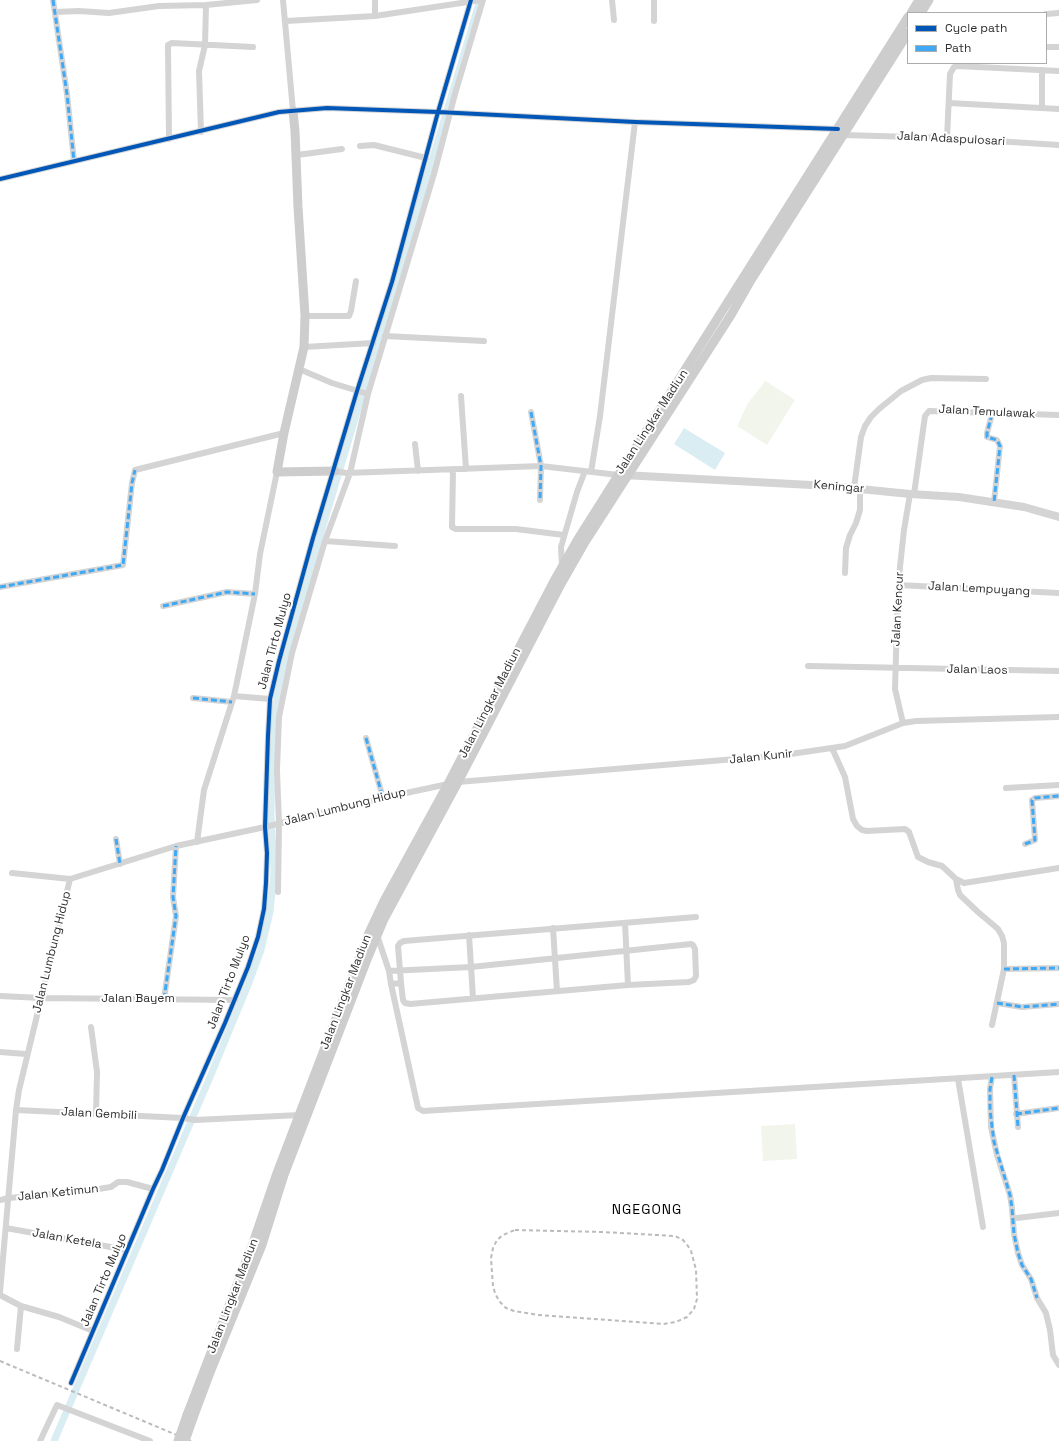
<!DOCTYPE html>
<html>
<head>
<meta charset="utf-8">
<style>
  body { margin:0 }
  #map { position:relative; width:1059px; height:1441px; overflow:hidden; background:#fff; font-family:"Space Grotesk",sans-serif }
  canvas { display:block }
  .legend { position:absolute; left:907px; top:12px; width:140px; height:52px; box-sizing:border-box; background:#fff; border:1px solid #acacac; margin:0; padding:5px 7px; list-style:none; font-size:12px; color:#2f2f2f }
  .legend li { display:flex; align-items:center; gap:8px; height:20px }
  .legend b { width:20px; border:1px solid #acacac }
</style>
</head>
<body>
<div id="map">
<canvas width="1059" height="1441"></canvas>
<ul class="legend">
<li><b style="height:5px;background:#0057b8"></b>Cycle path</li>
<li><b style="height:5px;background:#3fa9f5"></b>Path</li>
</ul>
</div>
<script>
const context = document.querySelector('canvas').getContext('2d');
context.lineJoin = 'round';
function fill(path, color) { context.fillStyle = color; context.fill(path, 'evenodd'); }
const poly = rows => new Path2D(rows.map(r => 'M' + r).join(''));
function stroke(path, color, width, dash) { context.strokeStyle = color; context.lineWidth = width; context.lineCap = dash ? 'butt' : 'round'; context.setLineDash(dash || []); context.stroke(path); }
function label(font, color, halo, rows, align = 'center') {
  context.font = font + ' "Space Grotesk",sans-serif'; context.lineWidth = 4; context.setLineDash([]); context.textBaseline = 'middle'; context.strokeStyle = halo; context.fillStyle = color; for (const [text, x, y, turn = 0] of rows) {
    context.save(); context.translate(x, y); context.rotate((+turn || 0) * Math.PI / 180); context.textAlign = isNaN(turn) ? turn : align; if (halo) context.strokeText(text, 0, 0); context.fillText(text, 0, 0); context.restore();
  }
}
const green = poly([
  [764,380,795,400,767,445,737,426,748,403,764,383],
  [795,1124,797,1159,763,1161,761,1126]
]);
const water = poly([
  [684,428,725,453,715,470,674,444]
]);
const canal = poly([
  [320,536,480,0],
  [54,1441,210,1077,248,985,261,950,270,912,274,872,271,816,272,756,275,710,280,683,321,533]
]);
const minor = poly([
  [53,0,67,94,74,161],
  [283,0,293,111],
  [375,0,375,16],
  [612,0,614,20],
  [654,0,654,21],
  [55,12,79,11,109,13,159,6,206,5,257,0],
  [1046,14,1059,13],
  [286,21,375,16,481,0],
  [1046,47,1059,47],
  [1042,70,1042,108],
  [949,103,1059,109],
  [201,132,199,71,205,45,206,5],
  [843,135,947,138,1059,145],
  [947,138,950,74,954,67,957,66,1059,71],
  [169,139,168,45,172,43,253,47],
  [360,146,374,145,426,158],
  [297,155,342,149],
  [0,179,279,112,327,108,438,112,635,122,838,129],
  [305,316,349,316,351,311,356,281],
  [385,336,484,341],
  [304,347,373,343],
  [299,369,332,383,368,394],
  [461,396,466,469],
  [531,412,541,466,540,500],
  [992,414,987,433,987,437,997,440,1000,446,994,502],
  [415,444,418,471],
  [453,470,452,527,456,529,516,529,564,535],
  [335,471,346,473,541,466,618,475],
  [591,472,600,416,635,122],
  [854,488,861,437,865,426,871,417,879,409,901,391,922,380,931,378,986,379],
  [914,494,925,416,929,411,1059,415],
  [325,541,395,546],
  [562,566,561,547,577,492,585,471],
  [845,573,846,548,850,535,856,523,860,510,860,488],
  [898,585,1059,593],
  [0,587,123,565,132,483,135,470,284,433],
  [163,606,227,592,255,594],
  [808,666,1059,671],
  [234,696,270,699],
  [193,698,232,702],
  [903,723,895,689,898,585,904,530,910,494],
  [366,738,383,798],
  [832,748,845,777,853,819,857,826,862,830,867,831,905,829,909,832,918,857,928,862,942,866,956,879,964,883,1059,868],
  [458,782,784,755,845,746,903,723,916,721,1059,717],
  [1006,788,1059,785],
  [116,839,120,864],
  [197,842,204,790,234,696,255,594,260,554,277,472],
  [1025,844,1035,840,1032,800,1035,798,1059,796],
  [12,873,70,879],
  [956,879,958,890,960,895,978,912,998,929,1002,936,1004,943,1004,969,992,1025],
  [278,892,279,824,277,770,279,717,292,653,325,541,350,473,368,394,434,174,455,94,483,0],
  [625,923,628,985],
  [553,928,557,991],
  [377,935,389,971],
  [469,935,473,998],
  [691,944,693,945,695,949,696,976,694,980,689,982,628,985,410,1004,405,1003,403,1000,401,983,391,984,389,971,471,967,691,944],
  [1004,969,1059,968],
  [401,983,398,946,400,943,404,941,696,917],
  [391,984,418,1108,423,1111,1059,1072],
  [0,996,41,998,235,1000],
  [164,999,176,916,173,897,176,846],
  [997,1003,1022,1007,1059,1004],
  [91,1027,97,1072,96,1114],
  [0,1052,26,1054],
  [1014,1075,1018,1127],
  [992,1077,990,1089,991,1127,997,1155,1010,1195,1012,1208,1014,1234,1018,1253,1022,1265,1031,1279,1037,1298,1046,1313,1050,1330,1053,1355,1059,1365],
  [958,1079,983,1227],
  [16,1110,183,1118,195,1120,300,1115],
  [1016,1114,1059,1108],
  [0,1200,9,1198,92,1190,111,1187,118,1182,127,1182,153,1189],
  [1017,1218,1059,1213],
  [6,1228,127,1250],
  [0,1292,16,1110,19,1090,70,879,176,846,265,827,383,798,448,784],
  [0,1295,21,1306,59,1317,93,1331],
  [17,1349,21,1306],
  [71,1383,153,1189,162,1170,183,1118,225,1023,248,967,258,937,264,909,266,883,267,853,265,827,268,736,270,699,279,661,313,538,357,391,392,282,438,112,471,0],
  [40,1441,57,1405,150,1441]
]);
const tertiary = poly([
  [623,475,830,486,910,494,959,497,1024,507,1059,517]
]);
const secondary = poly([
  [911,13,919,0],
  [921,13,929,0],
  [293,111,295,131,298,207,305,316,304,347,284,433,277,472,335,471],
  [187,1415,253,1243,277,1173,322,1055,368,935,384,901,448,784,554,581,578,539,908,17],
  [193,1418,211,1370,262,1245,284,1175,368,957,384,919,458,782,561,584,585,542,731,315,751,280,908,33]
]);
const rail = poly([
  [515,1230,602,1232,675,1236,683,1240,688,1246,691,1251,694,1262,696,1270,697,1299,694,1309,687,1317,676,1322,663,1324,538,1315,514,1311,506,1308,499,1301,495,1293,493,1286,491,1258,493,1248,497,1240,503,1235,515,1230],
  [0,1361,191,1441]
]);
const secondaryBridge = poly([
  [178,1441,187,1415],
  [185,1441,193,1418]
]);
const quiet = poly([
  [53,0,67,94,74,161],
  [531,412,541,466,540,500],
  [992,414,987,433,987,437,997,440,1000,446,994,502],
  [0,587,123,565,132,483,135,470],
  [163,606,227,592,255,594],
  [193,698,232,702],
  [366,738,383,798],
  [116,839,120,864],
  [1025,844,1035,840,1032,800,1035,798,1059,796],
  [1004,969,1059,968],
  [164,999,176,916,173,897,176,846],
  [997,1003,1022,1007,1059,1004],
  [1014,1075,1018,1127],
  [992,1077,990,1089,990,1110,994,1142,1010,1195,1012,1208,1014,1234,1018,1253,1022,1265,1031,1279,1037,1298],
  [1016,1114,1059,1108]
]);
const cycleway = poly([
  [0,179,279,112,327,108,438,112,635,122,838,129],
  [71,1383,153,1189,162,1170,183,1118,225,1023,248,967,258,937,264,909,266,883,267,853,265,827,268,736,270,699,279,661,313,538,357,391,392,282,438,112,471,0]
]);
const streetNames = [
  ["Jalan Adaspulosari",951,139,3],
  ["Jalan Temulawak",987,412,3],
  ["Jalan Lingkar Madiun",652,422,-57],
  ["Keningar",839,487,5],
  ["Jalan Lempuyang",979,589,3],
  ["Jalan Kencur",898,609,-87],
  ["Jalan Tirto Mulyo",275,641,-75],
  ["Jalan Laos",977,670,1],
  ["Jalan Lingkar Madiun",490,703,-63],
  ["Jalan Kunir",761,757,-6],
  ["Jalan Lumbung Hidup",345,807,-14],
  ["Jalan Lumbung Hidup",52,952,-76],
  ["Jalan Tirto Mulyo",229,982,-69],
  ["Jalan Lingkar Madiun",346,992,-69],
  ["Jalan Bayem",138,999],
  ["Jalan Gembili",99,1114,3],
  ["Jalan Ketimun",58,1193,-6],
  ["Jalan Ketela",67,1239,10],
  ["Jalan Tirto Mulyo",104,1280,-67],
  ["Jalan Lingkar Madiun",233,1296,-69]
];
const quarterNames = [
  ["NGEGONG",647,1210]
];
fill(green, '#f2f5ec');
fill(water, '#d9edf2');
stroke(canal, '#d9edf2', 7);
stroke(minor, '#d4d4d4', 6);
stroke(tertiary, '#d4d4d4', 8);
stroke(secondary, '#cdcdcd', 9);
stroke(rail, '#bbb', 2, [4, 3]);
stroke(secondaryBridge, '#cdcdcd', 9);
stroke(quiet, '#3fa9f5', 3, [6, 3]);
stroke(cycleway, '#0057b8', 4);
label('12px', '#2f2f2f', '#fff', streetNames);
context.letterSpacing = '1px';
label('14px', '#000', '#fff', quarterNames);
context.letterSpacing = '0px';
</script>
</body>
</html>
